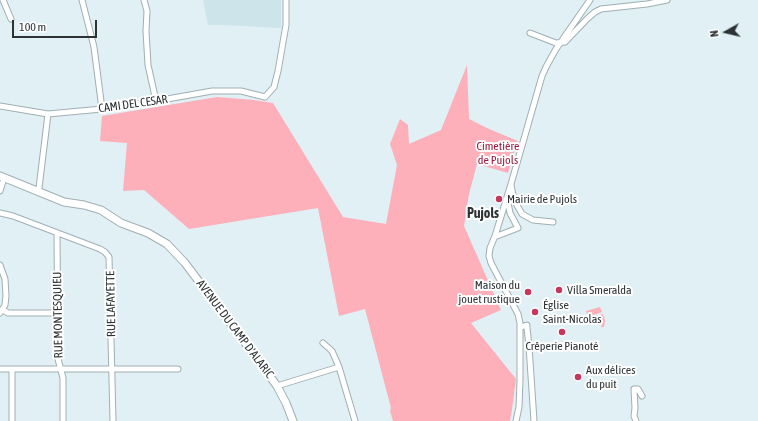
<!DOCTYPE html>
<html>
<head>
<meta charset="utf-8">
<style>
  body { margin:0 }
  #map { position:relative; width:758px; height:421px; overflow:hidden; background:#e1f0f5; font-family:"Asap Condensed",sans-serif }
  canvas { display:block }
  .north { position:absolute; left:706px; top:12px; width:40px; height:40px; -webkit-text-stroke:3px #fff; paint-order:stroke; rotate:262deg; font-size:11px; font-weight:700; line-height:16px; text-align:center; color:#2d3335 }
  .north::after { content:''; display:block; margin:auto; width:14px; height:18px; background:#2d3335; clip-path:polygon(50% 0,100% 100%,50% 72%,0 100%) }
  .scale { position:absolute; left:12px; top:20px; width:85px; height:18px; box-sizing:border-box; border:2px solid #2d3335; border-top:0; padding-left:5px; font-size:12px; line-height:14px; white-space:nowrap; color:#2d3335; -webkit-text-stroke:3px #fff; paint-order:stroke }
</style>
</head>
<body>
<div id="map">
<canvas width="758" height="421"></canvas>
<div class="north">N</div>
<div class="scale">100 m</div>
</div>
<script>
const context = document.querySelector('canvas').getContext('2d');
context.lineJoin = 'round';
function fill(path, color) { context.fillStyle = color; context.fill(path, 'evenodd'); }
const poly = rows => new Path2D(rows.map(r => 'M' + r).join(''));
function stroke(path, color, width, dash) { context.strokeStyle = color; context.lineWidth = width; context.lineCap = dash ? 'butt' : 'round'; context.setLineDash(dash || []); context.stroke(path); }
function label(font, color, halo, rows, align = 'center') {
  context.font = font + ' "Asap Condensed",sans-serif'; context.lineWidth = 4; context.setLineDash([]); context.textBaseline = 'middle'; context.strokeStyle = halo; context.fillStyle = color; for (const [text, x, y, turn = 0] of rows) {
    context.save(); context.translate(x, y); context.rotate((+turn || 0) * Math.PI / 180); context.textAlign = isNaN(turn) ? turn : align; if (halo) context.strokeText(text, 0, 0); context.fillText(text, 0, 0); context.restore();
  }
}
const built = poly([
  [203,0,281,0,281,28,223,25,208,25]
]);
const green = poly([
  [467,65,469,119,489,129,518,141,508,173,477,164,469,194,464,226,501,310,471,323,516,379,512,409,510,421,393,421,390,411,391,408,365,309,339,316,318,208,189,229,144,190,123,191,127,143,100,141,102,116,217,97,254,100,273,103,343,217,386,224,397,165,390,144,400,119,408,125,409,144,441,130],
  [600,307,602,312,588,317,586,311],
  [603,314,605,320,604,327,601,327,602,324,599,321,598,322,595,321,594,323,590,323,588,318]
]);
const street = poly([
  [3,0,11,19],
  [82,0,94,47,102,109],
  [144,0,147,11,146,31,148,65,156,101],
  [530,33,556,43,565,42,587,19,595,12,601,9,647,4,667,0],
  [0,106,48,114,102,109,156,101,212,91,241,91,265,97,274,87,278,71,286,25,286,0],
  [511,185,514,200,522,214,533,220,553,222],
  [0,191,4,178],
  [38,191,39,188,48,114],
  [0,213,13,216,100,249,105,252,109,257,113,421],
  [57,233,58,359,63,378,63,421],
  [495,236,497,236,518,228,510,213,507,198],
  [0,265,5,279,6,296,5,305,0,313],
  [3,310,8,313,58,313],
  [521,327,527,325,527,328,529,346,534,421],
  [323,343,332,351,339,367,355,421],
  [0,369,178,369],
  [12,370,12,421],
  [277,386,339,367],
  [516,421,519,407,520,380,520,323,518,314,491,263,489,256,490,248,495,236,511,184,542,76,546,67,556,49,590,0],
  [636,421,634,416,635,408,634,389,638,389,642,396]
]);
const secondary = poly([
  [0,176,64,202,84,205,101,210,121,223,148,233,167,244,185,263,261,364,277,386,286,403,293,421]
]);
const markers = [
  [499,199,4,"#c6375c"],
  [559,290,4,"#c6375c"],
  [528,292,4,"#c6375c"],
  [535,312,4,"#c6375c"],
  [562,332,4,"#c6375c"],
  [578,377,4,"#c6375c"]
];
const streetNames = [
  ["CAMI DEL CESAR",133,104,-8],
  ["RUE LAFAYETTE",111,304,-91],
  ["RUE MONTESQUIEU",58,315,-91],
  ["AVENUE DU CAMP D'ALARIC",235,329,53]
];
const parkNames = [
  ["Cimetière",498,146],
  ["de Pujols",498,160]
];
const poiNames = [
  ["Mairie de Pujols",507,199],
  ["Maison du",520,285,"right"],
  ["jouet rustique",520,299,"right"],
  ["Villa Smeralda",567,290],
  ["Église",543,305],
  ["Saint-Nicolas",543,319],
  ["Crêperie Pianoté",562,346,"center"],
  ["Aux délices",586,370],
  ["du puit",586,384]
];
const quarterNames = [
  ["Pujols",483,214]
];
fill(built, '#cce4ea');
fill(green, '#fdafba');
stroke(street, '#a0afb3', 7);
stroke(secondary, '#a0afb3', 9);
stroke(street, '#fff', 5);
stroke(secondary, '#fff', 7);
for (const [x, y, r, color] of markers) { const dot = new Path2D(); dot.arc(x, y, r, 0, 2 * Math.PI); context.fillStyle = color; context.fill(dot); stroke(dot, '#fff', 1.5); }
label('12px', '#2d3335', '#fff', streetNames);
label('12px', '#951c40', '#fff', parkNames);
label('12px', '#2d3335', '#fff', poiNames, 'left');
label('bold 14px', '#2d3335', '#fff', quarterNames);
</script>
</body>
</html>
